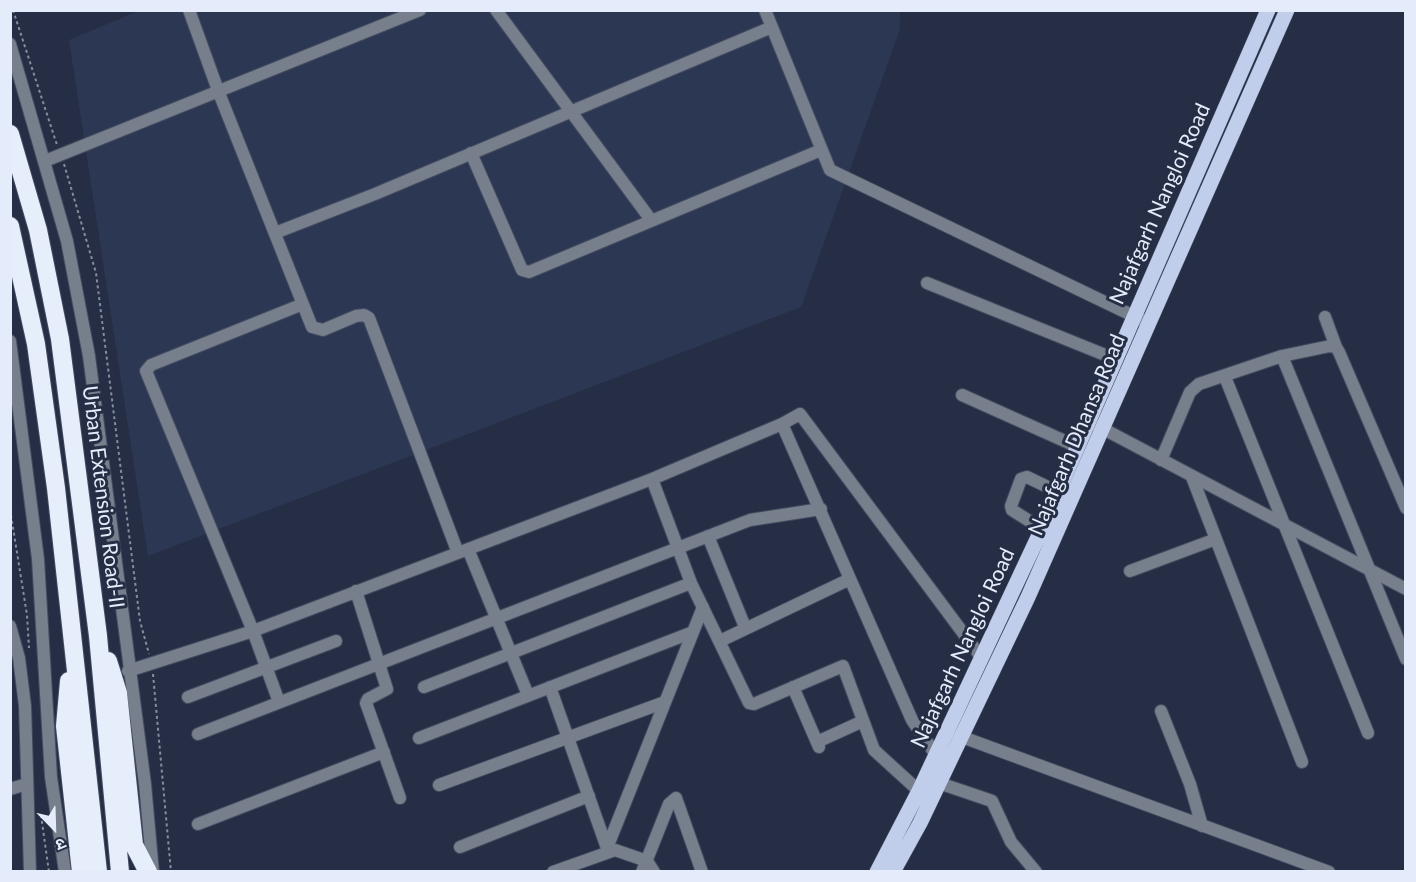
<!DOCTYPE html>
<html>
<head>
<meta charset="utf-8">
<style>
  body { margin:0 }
  #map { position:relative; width:1416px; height:882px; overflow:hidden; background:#252e44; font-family:Lato,"Noto Sans Devanagari",sans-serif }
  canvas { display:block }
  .frame { position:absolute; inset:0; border:12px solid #e4ebfa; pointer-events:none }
  .north { position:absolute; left:24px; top:798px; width:60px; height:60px; -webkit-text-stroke:4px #252e44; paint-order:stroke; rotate:157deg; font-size:16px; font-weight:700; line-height:24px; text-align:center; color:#e4ebfa }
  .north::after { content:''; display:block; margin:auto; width:21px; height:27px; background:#e4ebfa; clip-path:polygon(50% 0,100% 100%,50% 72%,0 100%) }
</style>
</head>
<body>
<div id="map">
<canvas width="1416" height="882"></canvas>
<div class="frame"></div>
<div class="north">उ</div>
</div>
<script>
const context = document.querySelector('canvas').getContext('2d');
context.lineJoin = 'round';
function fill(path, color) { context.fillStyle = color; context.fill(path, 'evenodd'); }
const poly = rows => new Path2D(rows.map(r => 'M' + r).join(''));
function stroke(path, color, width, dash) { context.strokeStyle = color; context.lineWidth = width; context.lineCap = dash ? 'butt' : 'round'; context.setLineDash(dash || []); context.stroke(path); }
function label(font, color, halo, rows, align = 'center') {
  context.font = font + ' Lato,sans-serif'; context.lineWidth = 6; context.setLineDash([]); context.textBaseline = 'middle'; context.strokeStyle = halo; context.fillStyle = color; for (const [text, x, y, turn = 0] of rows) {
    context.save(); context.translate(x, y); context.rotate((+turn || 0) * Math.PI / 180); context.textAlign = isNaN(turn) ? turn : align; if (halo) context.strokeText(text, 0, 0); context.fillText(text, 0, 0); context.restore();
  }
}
const built = poly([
  [141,10,900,11,900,29,801,307,148,556,69,40]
]);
const path = poly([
  [13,10,57,145],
  [64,164,96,273,140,621,149,654],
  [10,509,27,615,29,648],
  [153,674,171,872],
  [41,815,49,872]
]);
const minor = poly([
  [189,10,219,93,312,327,323,330,356,316,364,315,369,318,458,553],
  [496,10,651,220],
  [765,10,830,170,1142,320],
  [10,44,67,241,89,356,145,784,153,872],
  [471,153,522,270,529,272,821,150],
  [45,161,420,10],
  [275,233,375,194,772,27],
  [927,283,1115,359],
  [1325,317,1336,347],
  [10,341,38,559,51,777,65,872],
  [1282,356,1406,659],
  [1225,377,1368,733],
  [962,395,1078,447],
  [782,424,800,414,981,657],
  [1096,425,1406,589],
  [1161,460,1190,392,1199,384,1282,356,1330,346,1336,347,1339,352,1406,508],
  [1192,477,1302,762],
  [652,479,691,583,749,703,754,704,843,666,874,750,919,791],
  [1042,529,1012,510,1011,506,1021,479,1027,477,1058,492],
  [708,536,745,627],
  [468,549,528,695],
  [1130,571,1216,539],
  [356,591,387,689,368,699,366,703,400,798],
  [10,626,19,658,25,706,30,872],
  [720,641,850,579],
  [128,671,253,631,652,479,782,424,912,720,936,755,943,758],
  [424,687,691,583],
  [550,687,608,851],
  [793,687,819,747],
  [188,697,336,641],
  [279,702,253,631,146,371,151,365,303,304],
  [1161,711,1190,784,1202,826],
  [198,734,750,520,821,509],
  [954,734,1329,872],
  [419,738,693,632],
  [817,742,863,721],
  [939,783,992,801,1011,842,1036,872],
  [439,785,665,702],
  [10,789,27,784],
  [198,824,384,752],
  [460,847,589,796],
  [607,848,703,607],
  [553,872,615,850,647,861,654,872],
  [642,872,669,804,676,798,702,872]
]);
const major = poly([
  [877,872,919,791,1040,533,1268,10],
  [893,872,920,823,1028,597,1287,10]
]);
const highway = poly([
  [10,134,38,230,60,339,98,636,120,872],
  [10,226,36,344,56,488,98,872],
  [108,661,118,693,134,845,148,872],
  [69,681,65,726,81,872]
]);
const streetNames = [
  ["Najafgarh Nangloi Road",1160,204,-66],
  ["Najafgarh Dhansa Road",1077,435,-67],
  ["Urban Extension Road-II",103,497,83],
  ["Najafgarh Nangloi Road",963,648,-65]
];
fill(built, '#2c3853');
stroke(minor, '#444c61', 14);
stroke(major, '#444c61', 16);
stroke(highway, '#444c61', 20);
stroke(path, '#858d9f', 2, [3, 3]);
stroke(minor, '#777e8c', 12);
stroke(major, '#c0cdeb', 15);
stroke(highway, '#e6edfb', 18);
label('21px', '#e4ebfa', '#252e44', streetNames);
</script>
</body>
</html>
